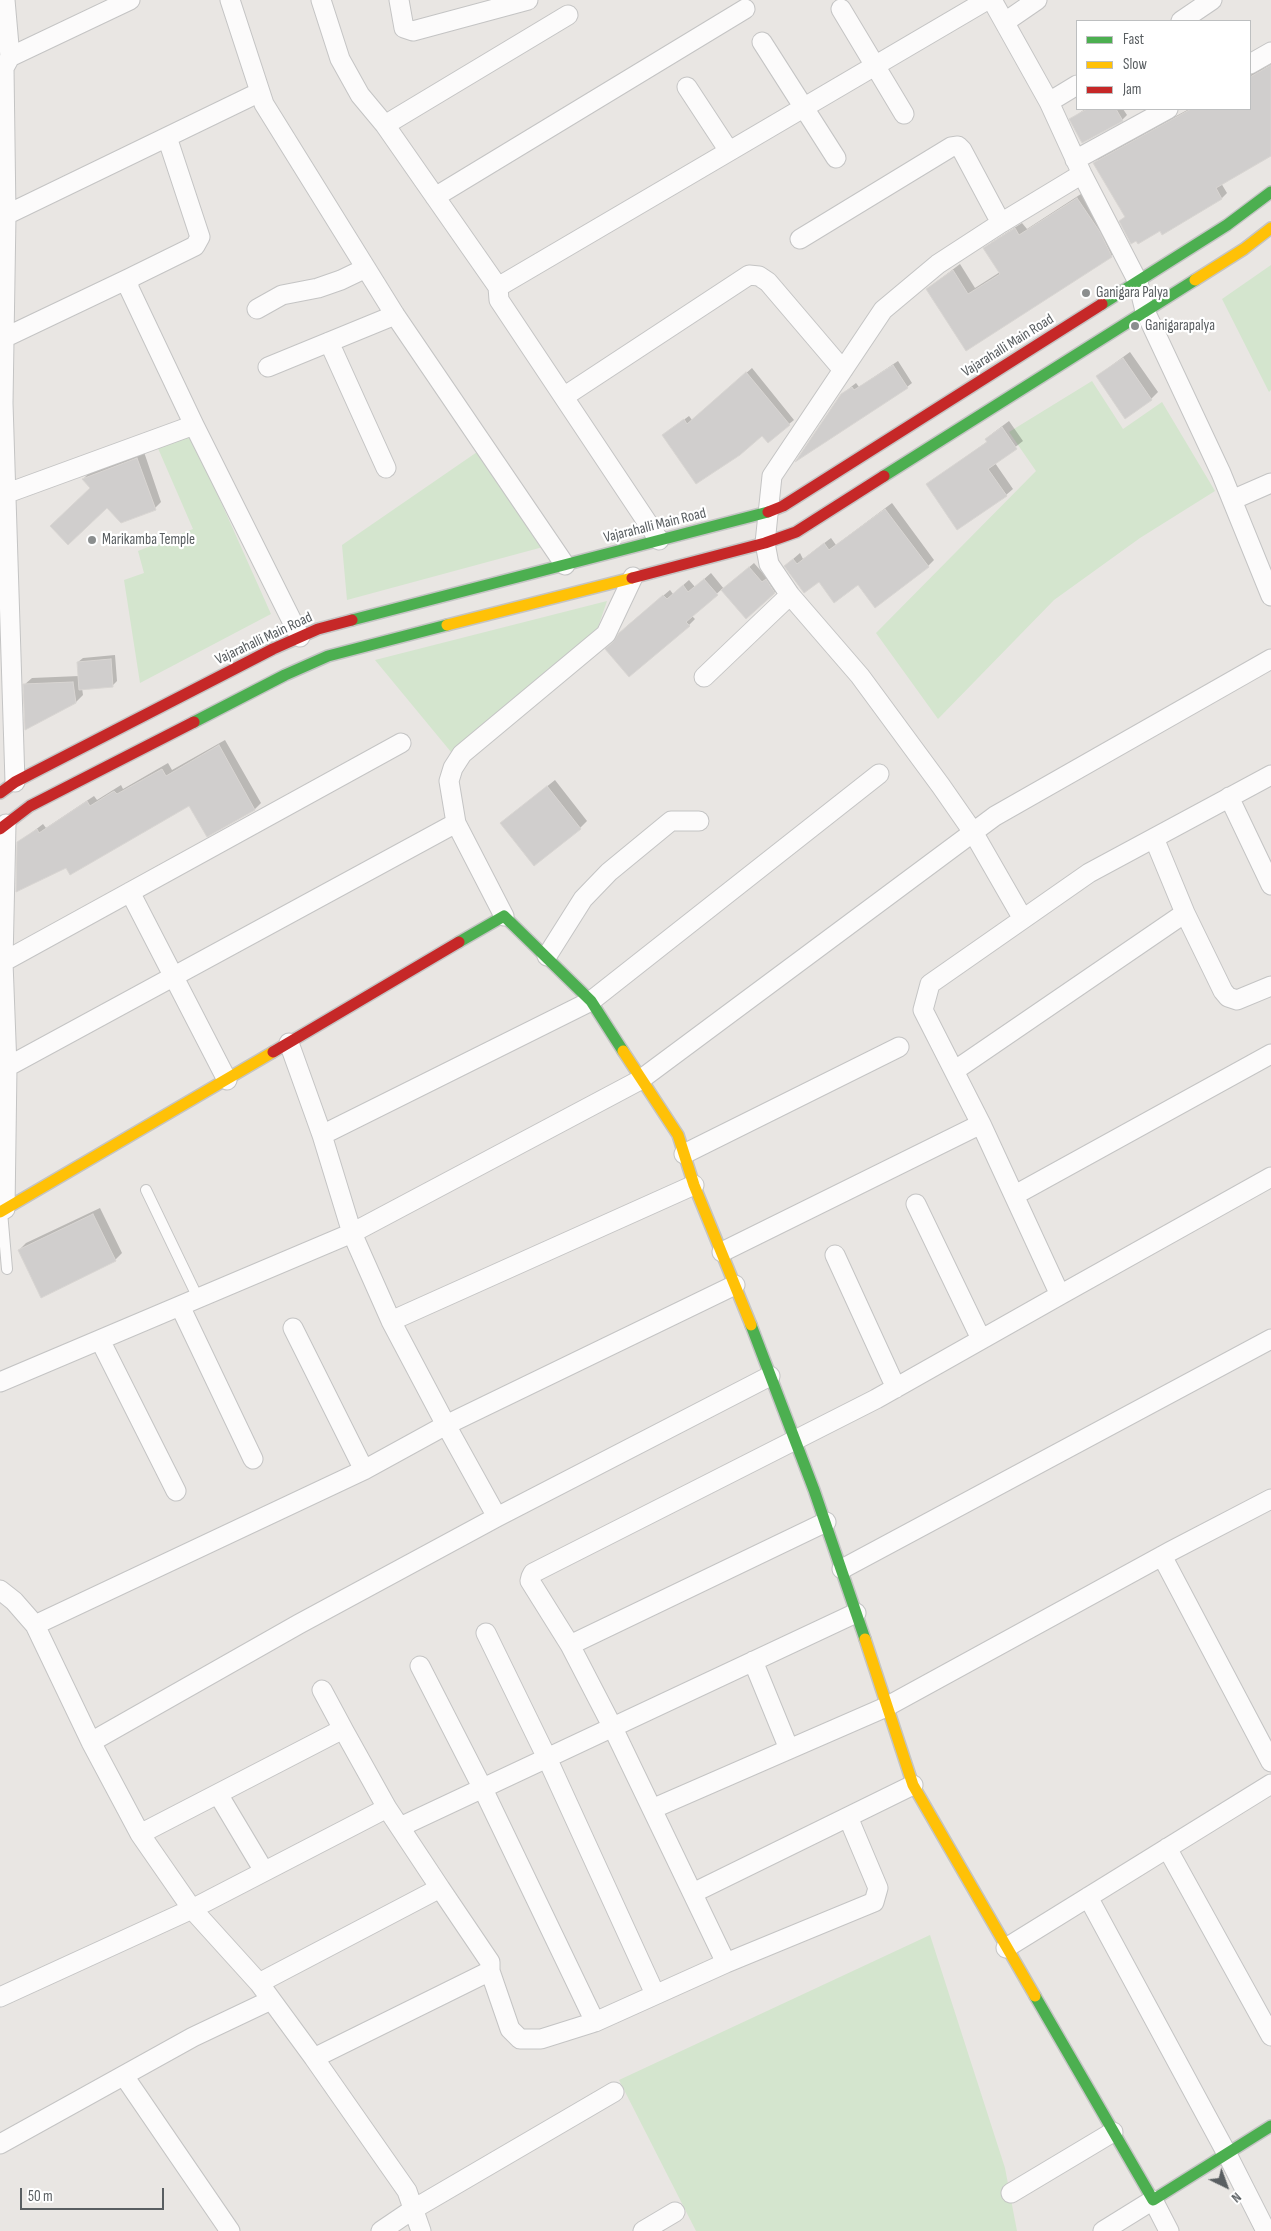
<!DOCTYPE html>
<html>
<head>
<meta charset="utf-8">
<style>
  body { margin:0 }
  #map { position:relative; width:1271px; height:2231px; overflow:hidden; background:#e9e6e3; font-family:"Sofia Sans Condensed",sans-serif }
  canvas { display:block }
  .legend { position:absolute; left:1076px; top:20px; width:175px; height:90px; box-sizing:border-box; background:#fff; border:1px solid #bdbfc0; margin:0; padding:6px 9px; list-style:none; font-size:15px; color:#595e61 }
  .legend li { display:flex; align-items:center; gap:10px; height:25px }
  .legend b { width:25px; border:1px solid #bdbfc0 }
  .north { position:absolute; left:1201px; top:2161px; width:50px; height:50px; -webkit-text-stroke:4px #fff; paint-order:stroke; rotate:138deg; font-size:14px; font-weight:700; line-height:20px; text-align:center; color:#595e61 }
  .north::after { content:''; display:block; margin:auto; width:18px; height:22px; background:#595e61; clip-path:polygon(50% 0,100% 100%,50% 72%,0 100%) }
  .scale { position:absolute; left:20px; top:2188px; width:144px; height:22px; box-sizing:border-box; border:2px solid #595e61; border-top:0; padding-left:6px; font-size:15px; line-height:18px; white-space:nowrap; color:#595e61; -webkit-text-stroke:4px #fff; paint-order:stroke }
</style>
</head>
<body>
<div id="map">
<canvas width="1271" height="2231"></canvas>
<ul class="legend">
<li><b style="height:6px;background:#4caf50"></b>Fast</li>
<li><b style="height:6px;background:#ffc107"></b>Slow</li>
<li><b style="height:6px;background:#c62828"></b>Jam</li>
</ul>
<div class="north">N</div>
<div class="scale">50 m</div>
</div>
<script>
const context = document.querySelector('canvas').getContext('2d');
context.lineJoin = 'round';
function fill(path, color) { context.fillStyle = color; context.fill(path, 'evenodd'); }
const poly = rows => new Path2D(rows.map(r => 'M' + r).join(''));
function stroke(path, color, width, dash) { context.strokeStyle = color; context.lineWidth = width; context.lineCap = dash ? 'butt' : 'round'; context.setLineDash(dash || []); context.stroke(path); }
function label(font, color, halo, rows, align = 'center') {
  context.font = font + ' "Sofia Sans Condensed",sans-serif'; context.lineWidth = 4.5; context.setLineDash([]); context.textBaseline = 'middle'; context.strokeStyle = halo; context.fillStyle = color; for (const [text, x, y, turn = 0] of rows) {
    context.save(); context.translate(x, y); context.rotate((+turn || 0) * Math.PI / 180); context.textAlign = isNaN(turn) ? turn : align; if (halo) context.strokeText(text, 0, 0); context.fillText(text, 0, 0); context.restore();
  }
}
const green = poly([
  [1271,265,1271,390,1269,392,1222,299],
  [1092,381,1123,429,1162,402,1215,491,1140,538,1054,600,938,719,876,633,1036,471,1009,432],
  [191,435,271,614,140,683,124,580,144,573,138,551,193,529,157,446],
  [480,450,543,547,347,600,342,545],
  [607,601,595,636,451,752,375,660],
  [930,1935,1005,2168,1017,2231,696,2231,619,2080]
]);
const shadow = poly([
  [1271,64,1271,153,1221,183,1227,193,1222,198,1163,233,1160,229,1120,221,1126,216,1094,163,1099,158,1189,109,1250,109,1250,75],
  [1085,109,1123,109,1127,115,1122,120,1071,119],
  [1084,192,1118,249,1111,256,966,349,927,289,960,264,975,288,1000,272,985,249,992,242,1022,223,1027,229],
  [1130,352,1158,392,1151,399,1097,376],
  [898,361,912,383,907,387,842,394,856,383,859,387],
  [752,368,794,420,789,424,762,434,663,435,689,416,692,420],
  [1009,421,1023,441,995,463,1013,489,1006,495,928,484,988,441,986,439,993,433],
  [144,452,161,502,155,508,91,488,83,479,89,473],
  [892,503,934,560,928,566,819,580,785,566,800,553,803,559,831,538,836,545],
  [754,563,767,578,771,576,779,588,774,593,722,589,692,616,695,619,689,625,627,626,670,590,673,594,689,580,695,587,711,573,724,589],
  [115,655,117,681,112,686,82,688,83,695,76,702,24,685,32,678,79,676,78,662,83,658],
  [225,740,261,803,255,809,207,835,190,804,67,867,18,843,43,824,46,828,94,796,97,800,121,785,123,789,168,763,172,770],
  [555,780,587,821,580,828,509,817],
  [100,1208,122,1253,115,1260,19,1250,26,1243]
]);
const building = poly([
  [1271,65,1271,156,1216,188,1222,199,1162,235,1160,231,1138,244,1136,241,1131,244,1119,221,1125,217,1093,163,1191,109,1250,109,1250,77,1271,65],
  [1087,109,1116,109,1123,121,1082,143,1069,119,1087,109],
  [1077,198,1100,232,1112,257,966,351,926,289,953,270,968,294,1000,274,983,248,1015,228,1019,235,1077,198],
  [1123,358,1152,400,1125,419,1096,376,1123,358],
  [893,365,908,388,795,462,841,394,852,387,854,390,893,365],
  [746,372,790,425,768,443,762,436,740,455,696,484,662,435,684,419,687,424,746,372],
  [1002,427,1017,449,988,469,1007,496,957,530,926,484,987,442,985,439,1002,427],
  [137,458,156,510,121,523,107,508,68,545,50,526,90,488,82,479,137,458],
  [885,509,929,567,875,608,858,585,834,603,819,582,804,593,784,566,793,559,797,564,824,543,829,550,885,509],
  [749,567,762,582,766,579,775,593,746,619,721,590,749,567],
  [704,579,718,595,686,622,690,626,629,677,605,649,613,642,619,633,663,595,667,599,683,585,688,592,704,579],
  [111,659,113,687,79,690,77,662,111,659],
  [73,682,76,703,25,730,23,684,73,682],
  [219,745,255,810,207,837,189,806,70,875,66,868,16,892,17,842,37,829,39,833,87,801,90,806,114,791,117,794,162,769,166,776,219,745],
  [547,786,581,829,534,866,500,823,547,786],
  [93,1214,116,1261,41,1298,18,1250,93,1214]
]);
const lane = poly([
  [146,1190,198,1298],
  [2,1212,7,1269]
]);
const street = poly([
  [5,0,10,57],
  [230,0,264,104,395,315,565,565],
  [321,0,340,59,360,95,385,125],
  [399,0,404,28,413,31,528,0],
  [992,0,1049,102,1082,174,1138,282,1145,311,1221,473,1271,596],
  [841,9,904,114],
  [1181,21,1212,0],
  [1005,22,1037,0],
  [762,42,836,158],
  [1250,64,1271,52],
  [687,87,729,151],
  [1049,102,1077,85],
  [167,137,200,237,195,246,132,277,129,281,129,288,194,425,300,637],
  [1075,160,1168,109],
  [435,197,745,9],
  [6,215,260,92],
  [800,239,951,147,958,146,962,150,1001,223],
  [498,287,385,125,568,15],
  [257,309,282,295,318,288,341,280,366,268],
  [4,338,132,277],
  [329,342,386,468],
  [268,367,395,315],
  [565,396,749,275,759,276,768,282,843,370],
  [5,494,194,425],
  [1232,500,1271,483],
  [659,540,499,300,498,287,987,0],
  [704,677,790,595],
  [15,782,3,403,6,215,4,68,10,57,130,0],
  [1229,797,1271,885],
  [130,892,227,1080],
  [1185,913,1223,991,1228,997,1237,1000,1271,986],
  [504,916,456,823,449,781,453,768,462,754,606,634,633,577],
  [1023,919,973,832,941,786,860,676,790,595,769,564,765,543,772,476,883,310,938,264,1001,223,1082,174],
  [547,956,583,899,609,872,671,821,699,821],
  [3,962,401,743],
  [289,1043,322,1135,352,1233,391,1321,446,1425,735,1285],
  [7,1067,456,823],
  [954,1071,1185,913,1154,838],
  [322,1135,591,1001,879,774],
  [684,1154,899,1047],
  [1015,1195,1271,1054],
  [916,1204,981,1339],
  [5,1209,7,1067,3,962,6,824],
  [722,1252,981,1124],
  [835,1255,896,1388],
  [1060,1295,1271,1177],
  [180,1306,253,1459],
  [391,1321,694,1185],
  [293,1328,364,1470],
  [100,1340,176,1491],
  [0,1382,352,1233,640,1080,995,816,1271,659],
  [1162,1556,1271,1762],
  [842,1569,1271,1339],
  [0,1590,14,1601,35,1625,91,1742,299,1624,497,1517,770,1376],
  [35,1625,364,1470,446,1425,497,1517],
  [486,1633,547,1758,655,1994],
  [570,1645,826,1522],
  [753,1661,789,1749],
  [420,1666,483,1789,595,2022],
  [322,1690,343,1729],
  [91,1742,140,1834,192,1909,259,1983,314,2058,407,2191,421,2231],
  [218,1794,264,1871],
  [652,1809,886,1707,1171,1551,1271,1499],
  [400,1827,856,1613],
  [140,1834,343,1729,387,1808,440,1888,259,1983],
  [1167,1848,1271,2036],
  [693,1893,913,1785],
  [1088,1897,1227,2154,1266,2231],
  [1006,1948,1271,1784],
  [726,1963,612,1726,570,1645,530,1581,531,1577,533,1573,876,1399,1060,1295,981,1124,923,1010,930,984,1089,873,1271,775],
  [490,1971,510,2029,520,2039,541,2039,595,2022,726,1963,874,1902,878,1888,848,1817],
  [0,1997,192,1909,387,1808],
  [314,2058,490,1971,490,1962,440,1888],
  [124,2076,230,2231],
  [0,2144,193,2037,271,2000],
  [1011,2193,1113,2132],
  [381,2231,412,2210,614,2092],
  [643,2231,675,2212],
  [1103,2231,1153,2200,1169,2231]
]);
const fast = poly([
  [1102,304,1227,225,1271,192],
  [884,476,1195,280],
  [352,620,768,512],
  [194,722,285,675,328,656,447,625],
  [459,942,504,916,591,1001,623,1051],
  [751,1325,814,1490,865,1639],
  [1035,1996,1153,2200,1271,2126]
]);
const slow = poly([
  [1195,280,1244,249,1271,228],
  [447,625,632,578],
  [623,1051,678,1135,694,1185,751,1325],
  [0,1212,273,1052],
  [865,1639,913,1785,1035,1996]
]);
const jam = poly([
  [768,512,783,506,1102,304],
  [632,578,765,543,796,532,884,476],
  [0,793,15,782,273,649,318,629,352,620],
  [0,829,30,806,194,722],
  [273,1052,459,942]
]);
const markers = [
  [1086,293,5,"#8b8e8e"],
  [1135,326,5,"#8b8e8e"],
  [92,540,5,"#8b8e8e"]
];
const poiNames = [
  ["Ganigara Palya",1096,293],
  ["Ganigarapalya",1145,326],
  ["Marikamba Temple",102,540]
];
const streetNames = [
  ["Vajarahalli Main Road",1008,346,-32],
  ["Vajarahalli Main Road",655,526,-14],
  ["Vajarahalli Main Road",264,639,-25]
];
fill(green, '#d4e5ce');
fill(shadow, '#0003');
fill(building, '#d0cecd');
stroke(building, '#d8d5d2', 1);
stroke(lane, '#c4c4c4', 12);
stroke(street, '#c4c4c4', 21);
stroke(fast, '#c4c4c4', 14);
stroke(slow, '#c4c4c4', 14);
stroke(jam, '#c4c4c4', 14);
stroke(lane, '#fcfbfb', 10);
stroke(street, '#fcfbfb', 19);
stroke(fast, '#4caf50', 11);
stroke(slow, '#ffc107', 11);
stroke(jam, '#c62828', 11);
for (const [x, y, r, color] of markers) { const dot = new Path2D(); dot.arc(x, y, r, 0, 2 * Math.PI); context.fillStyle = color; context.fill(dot); stroke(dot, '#fff', 2); }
label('15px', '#595e61', '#fff', poiNames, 'left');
label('15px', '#595e61', '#fff', streetNames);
</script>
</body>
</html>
